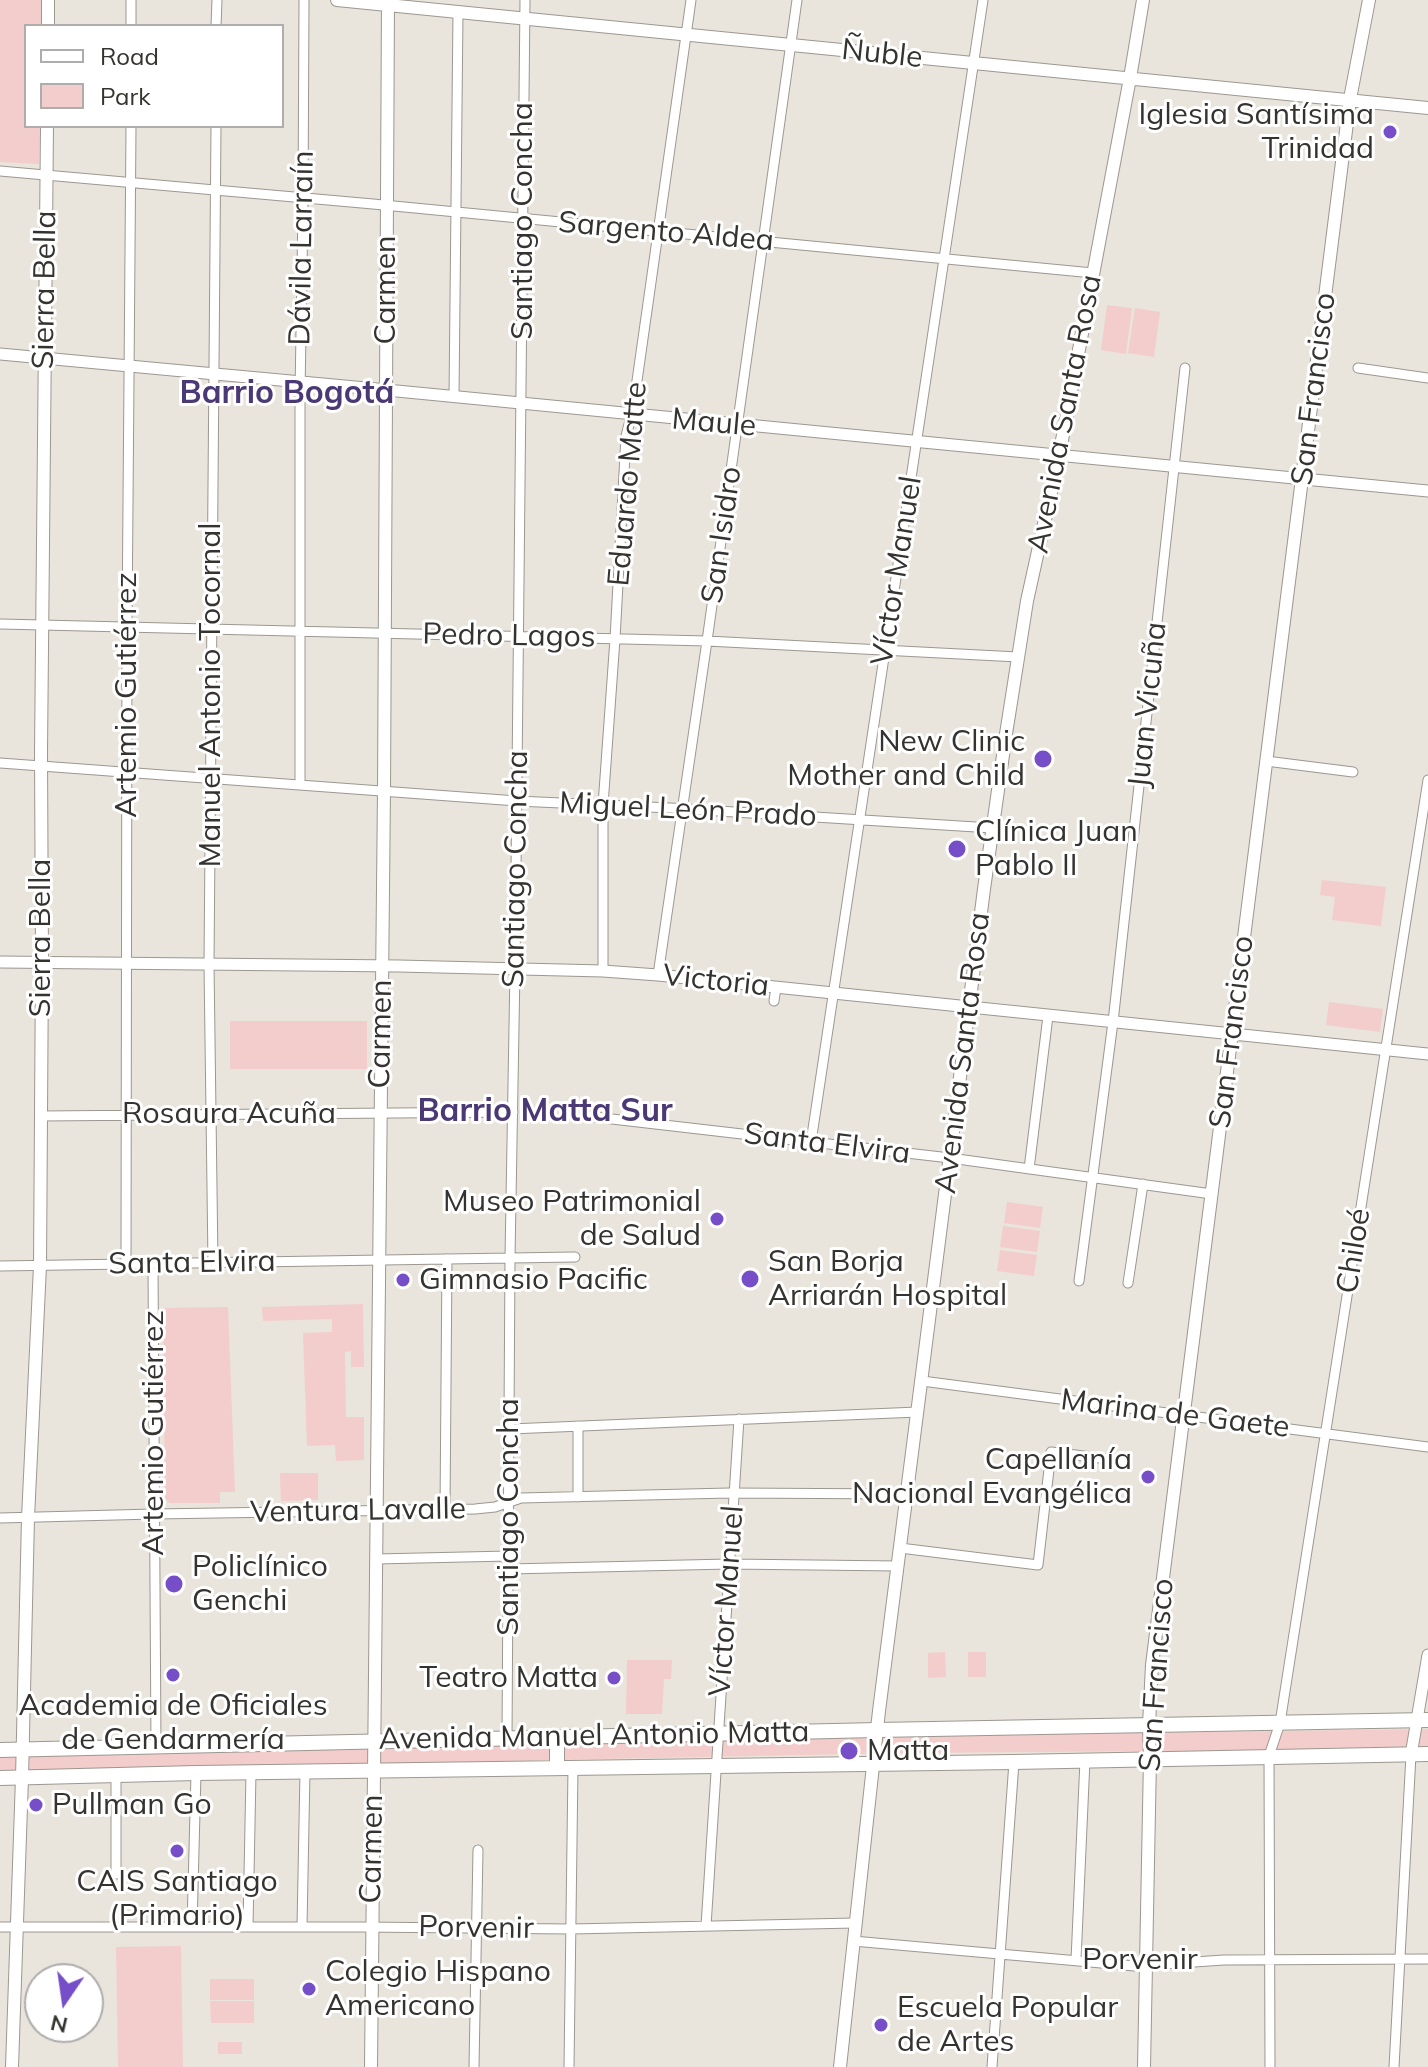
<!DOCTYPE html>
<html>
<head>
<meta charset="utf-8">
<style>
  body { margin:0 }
  #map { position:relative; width:1428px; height:2067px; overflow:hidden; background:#e9e4dc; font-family:Mulish,sans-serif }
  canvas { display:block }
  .legend { position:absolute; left:24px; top:24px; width:260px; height:104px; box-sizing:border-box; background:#fff; border:2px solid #aeadac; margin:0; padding:10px 14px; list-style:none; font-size:24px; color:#353330 }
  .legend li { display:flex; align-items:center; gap:16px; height:40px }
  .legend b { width:40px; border:2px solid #aeadac }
  .north { position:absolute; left:24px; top:1963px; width:80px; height:80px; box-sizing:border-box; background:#fff; border:2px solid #aeadac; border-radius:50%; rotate:193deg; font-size:22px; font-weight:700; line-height:32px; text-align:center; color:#353330 }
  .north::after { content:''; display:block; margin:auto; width:28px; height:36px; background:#764fc8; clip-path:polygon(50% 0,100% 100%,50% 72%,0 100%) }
</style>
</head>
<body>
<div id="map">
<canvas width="1428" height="2067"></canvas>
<ul class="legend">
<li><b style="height:10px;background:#fff"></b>Road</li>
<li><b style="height:22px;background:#f3cdcb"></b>Park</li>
</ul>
<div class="north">N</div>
</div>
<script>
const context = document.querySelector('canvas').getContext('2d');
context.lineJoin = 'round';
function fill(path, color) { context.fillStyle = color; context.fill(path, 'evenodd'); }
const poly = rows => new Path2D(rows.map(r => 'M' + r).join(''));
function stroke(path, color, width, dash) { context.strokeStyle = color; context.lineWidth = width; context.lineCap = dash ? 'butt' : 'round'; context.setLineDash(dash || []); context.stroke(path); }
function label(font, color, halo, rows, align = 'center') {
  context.font = font + ' Mulish,sans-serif'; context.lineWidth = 6; context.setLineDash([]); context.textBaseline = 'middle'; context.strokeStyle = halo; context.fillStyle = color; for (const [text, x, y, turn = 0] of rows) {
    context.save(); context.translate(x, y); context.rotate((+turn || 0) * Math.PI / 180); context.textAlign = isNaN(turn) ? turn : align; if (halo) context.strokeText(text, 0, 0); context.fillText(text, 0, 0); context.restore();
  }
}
const green = poly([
  [0,0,42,0,42,26,26,26,26,126,40,126,39,164,0,162],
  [1107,305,1132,308,1126,354,1101,350],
  [1135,308,1160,312,1154,357,1128,353],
  [1322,880,1386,887,1381,926,1332,920,1335,897,1320,895],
  [1329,1002,1383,1009,1380,1032,1326,1025],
  [230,1021,367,1021,367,1069,230,1069],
  [1007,1202,1043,1207,1040,1228,1004,1223],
  [1003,1226,1040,1231,1037,1252,1000,1247],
  [1000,1250,1037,1255,1034,1276,997,1271],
  [363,1304,364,1367,351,1367,351,1351,345,1352,346,1417,364,1417,364,1460,336,1461,335,1445,307,1446,303,1333,332,1332,332,1319,263,1321,262,1307],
  [228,1307,235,1492,220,1492,220,1503,170,1503,165,1499,163,1308],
  [280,1473,318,1473,318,1500,281,1501],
  [945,1652,946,1677,928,1678,928,1653],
  [968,1652,986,1652,986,1677,968,1677],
  [627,1660,672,1660,671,1679,664,1679,662,1714,626,1714],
  [1428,1729,1428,1746,1297,1750,902,1753,0,1771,0,1756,899,1736],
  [181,1946,183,2067,118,2067,116,1947],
  [210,1979,254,1979,254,2000,210,2000],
  [210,2001,254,2001,254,2023,211,2023],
  [218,2042,242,2042,242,2054,218,2054]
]);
const minor = poly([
  [131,26,131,0],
  [216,26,217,0],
  [0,171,373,204,1093,273],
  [1358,368,1428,378],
  [454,396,458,12],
  [0,624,707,641,1018,657],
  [1266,761,1353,772],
  [0,763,517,801,670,808,992,828],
  [300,784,300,394,303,206,304,0],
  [603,971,603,805,615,639,626,436,633,409,691,0],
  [658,975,707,641,797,0],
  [774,1001,776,987],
  [41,1116,513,1112],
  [586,1116,950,1158,1212,1194],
  [811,1142,983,0],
  [1029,1169,1048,1016],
  [213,1263,209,964,216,126],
  [126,1264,127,628,131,126],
  [153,1264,156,1746],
  [0,1266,575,1257],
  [1079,1281,1113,1022,1185,368],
  [1128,1283,1143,1184],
  [922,1381,1428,1447],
  [578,1426,578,1497],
  [510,1429,918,1412],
  [445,1510,447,1259],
  [0,1518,154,1514,475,1509,495,1507,521,1498,729,1493,907,1494],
  [900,1548,1038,1565,1051,1452,1124,1461],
  [376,1559,509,1556],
  [509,1569,729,1564,898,1566],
  [507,1738,510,1258,515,969,525,0],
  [116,1874,116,1775],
  [706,1926,739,1419],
  [0,1927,361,1927,571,1929,855,1923],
  [192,1927,196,1773],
  [248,1927,251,1772],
  [302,1927,305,1771],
  [853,1941,1135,1966,1224,1960,1428,1959],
  [1076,1960,1085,1760],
  [474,2067,478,1850],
  [569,2067,573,1767],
  [992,2067,1014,1762],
  [1270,2067,1269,1756,1280,1723,1428,780],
  [1394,2067,1411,1755]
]);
const tertiary = poly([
  [0,354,366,388,1428,491],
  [0,962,399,966,603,971,658,975,1428,1054],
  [1411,1755,1428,1655]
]);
const secondary = poly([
  [337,0,1428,108],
  [48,26,48,0],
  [12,2067,22,1778,28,1518,40,1266,42,963,41,752,47,126],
  [371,2067,384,790,388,0],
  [840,2067,879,1711,984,889,1006,734,1027,601,1059,456,1130,78,1143,0],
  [1144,2067,1150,1759,1149,1725,1152,1665,1350,99,1369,0]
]);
const primary = poly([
  [557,1737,557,1768],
  [0,1750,877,1730,1428,1720],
  [0,1778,196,1773,1014,1762,1428,1754]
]);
const markers = [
  [1390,132,8,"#764fc8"],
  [1043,759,10,"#764fc8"],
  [957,849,10,"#764fc8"],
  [717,1219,8,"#764fc8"],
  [750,1279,10,"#764fc8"],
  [403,1280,8,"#764fc8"],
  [1148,1477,8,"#764fc8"],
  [174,1584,10,"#764fc8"],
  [173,1675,8,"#764fc8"],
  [614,1678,8,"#764fc8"],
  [849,1751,10,"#764fc8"],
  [36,1805,8,"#764fc8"],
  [177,1851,8,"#764fc8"],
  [309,1989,8,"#764fc8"],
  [881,2025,8,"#764fc8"]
];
const streetNames = [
  ["Ñuble",882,54,6],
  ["Santiago Concha",523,221,-90],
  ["Sargento Aldea",666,232,5],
  ["Dávila Larraín",302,248,-89],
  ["Sierra Bella",45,290,-89],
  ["Carmen",386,290,-90],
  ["San Francisco",1314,389,-83],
  ["Avenida Santa Rosa",1065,414,-79],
  ["Maule",714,423,5],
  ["Eduardo Matte",628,484,-85],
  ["San Isidro",722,535,-82],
  ["Víctor Manuel",897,571,-81],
  ["Pedro Lagos",509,636,1],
  ["Artemio Gutiérrez",127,695,-90],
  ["Manuel Antonio Tocornal",211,695,-90],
  ["Juan Vicuña",1148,705,-84],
  ["Miguel León Prado",688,810,3],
  ["Santiago Concha",516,869,-89],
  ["Sierra Bella",41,938,-90],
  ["Victoria",716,981,6],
  ["San Francisco",1232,1032,-83],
  ["Carmen",381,1034,-89],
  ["Avenida Santa Rosa",963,1053,-83],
  ["Rosaura Acuña",229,1114],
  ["Santa Elvira",827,1144,7],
  ["Chiloé",1354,1251,-81],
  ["Santa Elvira",192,1263,-1],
  ["Marina de Gaete",1175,1414,7],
  ["Artemio Gutiérrez",154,1433,-90],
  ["Ventura Lavalle",358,1511,-1],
  ["Santiago Concha",509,1517,-90],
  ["Víctor Manuel",727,1601,-86],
  ["San Francisco",1157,1675,-86],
  ["Avenida Manuel Antonio Matta",594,1736,-1],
  ["Carmen",372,1849,-89],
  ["Porvenir",476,1928,1],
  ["Porvenir",1140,1960]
];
const poiNames = [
  ["Iglesia Santísima",1374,115,"right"],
  ["Trinidad",1374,149,"right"],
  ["New Clinic",1025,742,"right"],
  ["Mother and Child",1025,776,"right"],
  ["Clínica Juan",975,832],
  ["Pablo II",975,866],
  ["Museo Patrimonial",701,1202,"right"],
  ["de Salud",701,1236,"right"],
  ["San Borja",768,1262],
  ["Arriarán Hospital",768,1296],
  ["Gimnasio Pacific",419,1280],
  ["Capellanía",1132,1460,"right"],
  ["Nacional Evangélica",1132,1494,"right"],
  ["Policlínico",192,1567],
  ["Genchi",192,1601],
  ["Teatro Matta",598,1678,"right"],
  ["Academia de Oficiales",173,1706,"center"],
  ["de Gendarmería",173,1740,"center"],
  ["Matta",867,1751],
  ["Pullman Go",52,1805],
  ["CAIS Santiago",177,1882,"center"],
  ["(Primario)",177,1916,"center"],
  ["Colegio Hispano",325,1972],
  ["Americano",325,2006],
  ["Escuela Popular",897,2008],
  ["de Artes",897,2042]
];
const neighbourhoodNames = [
  ["Barrio Bogotá",287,393],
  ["Barrio Matta Sur",545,1111]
];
fill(green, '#f3cdcb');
stroke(minor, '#9c9790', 11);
stroke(tertiary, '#9c9790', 13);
stroke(secondary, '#9c9790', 14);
stroke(primary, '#9c9790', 16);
stroke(minor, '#fff', 9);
stroke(tertiary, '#fff', 11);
stroke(secondary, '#fff', 12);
stroke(primary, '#fff', 14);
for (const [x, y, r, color] of markers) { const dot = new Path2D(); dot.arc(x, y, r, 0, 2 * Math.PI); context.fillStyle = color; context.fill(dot); stroke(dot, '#fff', 3); }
label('30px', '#353330', '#fff', streetNames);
label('30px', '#353330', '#fff', poiNames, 'left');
label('bold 32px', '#4a3975', '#fff', neighbourhoodNames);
</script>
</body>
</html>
